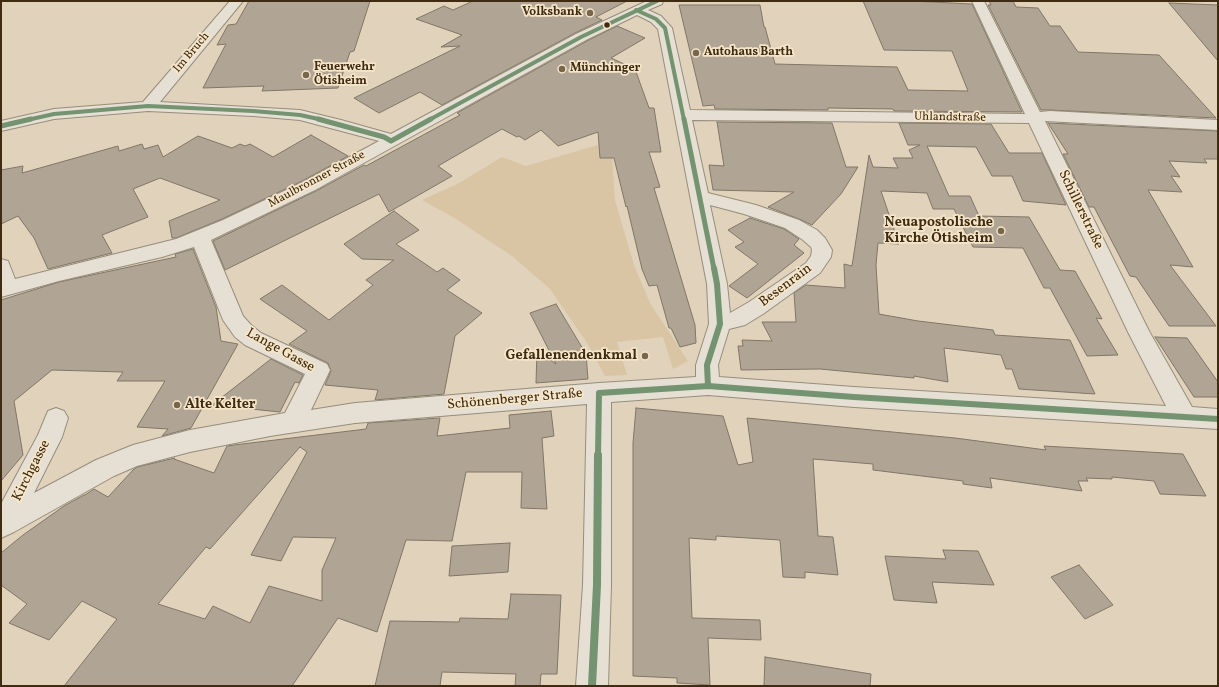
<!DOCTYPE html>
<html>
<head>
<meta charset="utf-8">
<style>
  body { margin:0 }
  #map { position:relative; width:1219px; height:687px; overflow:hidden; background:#e1d3bb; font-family:Vollkorn,serif }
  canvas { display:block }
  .frame { position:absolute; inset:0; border:2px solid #3f2b11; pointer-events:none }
</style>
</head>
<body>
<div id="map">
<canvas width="1219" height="687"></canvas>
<div class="frame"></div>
</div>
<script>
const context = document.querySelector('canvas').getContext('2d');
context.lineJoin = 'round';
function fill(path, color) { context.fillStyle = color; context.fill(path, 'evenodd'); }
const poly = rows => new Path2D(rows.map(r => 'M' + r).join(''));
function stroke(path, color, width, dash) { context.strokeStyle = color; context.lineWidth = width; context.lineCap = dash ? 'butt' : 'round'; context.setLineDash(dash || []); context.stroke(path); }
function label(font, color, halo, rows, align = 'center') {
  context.font = font + ' Vollkorn,serif'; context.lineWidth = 3.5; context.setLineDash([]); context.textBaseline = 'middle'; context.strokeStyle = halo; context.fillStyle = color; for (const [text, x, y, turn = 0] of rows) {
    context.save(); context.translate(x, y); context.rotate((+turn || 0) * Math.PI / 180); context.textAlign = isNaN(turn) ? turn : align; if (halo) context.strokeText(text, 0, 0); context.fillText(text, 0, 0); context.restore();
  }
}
const green = poly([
  [611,141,615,200,634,265,650,303,688,361,673,369,663,337,617,342,627,375,605,376,587,343,550,289,512,256,456,219,422,200,459,183,502,157,526,166]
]);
const building = poly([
  [249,1,370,1,354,51,350,52,338,88,262,91,264,86,203,88,226,44,217,45,228,25,236,24,249,1],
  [473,1,627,1,596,17,602,20,575,33,442,105,420,92,379,113,354,98,460,46,441,47,462,35,416,19,444,6,453,10,473,1],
  [863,1,912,1,972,4,1022,112,894,111,893,109,828,108,828,110,715,109,714,105,703,106,679,5,760,5,764,27,765,27,775,64,897,67,908,90,968,91,952,51,884,50,863,1],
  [989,1,1013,1,1016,7,1038,8,1050,26,1060,26,1078,52,1159,55,1216,118,1050,110,1041,110,988,5,991,5,989,1],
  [1169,3,1218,5,1218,61,1169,3],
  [617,26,645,38,611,58,635,69,649,108,654,108,661,152,649,152,660,187,654,188,695,325,696,343,680,347,671,328,669,328,657,285,649,286,642,269,627,206,626,207,614,158,600,158,598,132,558,146,541,130,525,140,519,136,517,137,502,129,438,166,452,176,389,212,379,194,225,270,213,241,316,191,364,165,366,166,460,115,457,113,587,41,617,26],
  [717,122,832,123,846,167,858,167,841,194,812,225,799,219,768,207,794,192,713,190,709,165,724,166,717,122],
  [899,123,991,124,1009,153,1042,153,1066,205,1023,201,1012,176,992,176,976,147,927,146,949,196,970,196,979,216,1029,217,1060,270,1075,271,1102,319,1096,318,1118,355,1087,356,1050,288,1044,288,1023,248,973,247,954,209,933,209,927,193,881,191,899,244,878,243,876,265,879,314,918,321,993,330,995,335,1070,340,1095,394,1019,389,1012,369,1006,369,1001,355,944,348,948,382,914,376,914,378,820,369,741,370,738,346,743,346,742,340,772,341,762,322,796,322,794,293,806,285,845,288,844,264,852,266,869,155,873,167,898,168,893,158,913,158,909,150,920,145,908,145,899,123],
  [1048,123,1218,131,1218,159,1204,159,1207,163,1169,161,1180,177,1171,176,1182,192,1148,190,1193,267,1170,265,1216,326,1169,326,1136,277,1130,276,1094,207,1089,207,1063,154,1068,154,1048,123],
  [311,135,348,156,302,181,222,219,176,238,172,238,169,221,220,200,160,178,133,189,148,217,102,235,112,253,48,269,34,238,18,216,1,224,1,170,23,166,22,173,118,146,119,151,142,144,144,149,158,145,163,157,198,136,232,148,240,144,245,146,250,144,273,157,311,135],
  [394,211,419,230,396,244,437,272,443,268,460,280,447,290,482,313,455,336,444,394,375,400,378,390,325,385,331,371,328,363,289,344,307,331,260,299,282,285,329,320,373,285,366,280,394,260,362,259,344,244,394,211],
  [750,218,784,229,799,239,794,245,804,253,747,298,729,286,758,264,735,247,744,242,728,230,750,218],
  [193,249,216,307,221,341,238,344,191,428,162,436,168,429,137,427,165,381,117,381,123,372,52,370,14,401,23,455,1,481,1,300,59,282,176,257,175,254,193,249],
  [556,304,586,354,588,379,536,383,537,351,556,364,530,313,556,304],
  [1155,337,1187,338,1218,382,1218,397,1194,397,1155,337],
  [271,359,303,375,299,383,295,382,280,412,212,405,271,359],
  [636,408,723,416,738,465,753,462,747,418,955,438,1046,450,1044,446,1183,454,1206,496,1160,494,1154,481,1112,477,1112,479,1086,478,1088,481,1078,481,1082,491,990,478,992,488,963,484,963,481,873,470,873,464,813,459,818,536,833,537,838,575,805,572,805,578,783,577,780,540,716,536,716,540,689,538,692,618,760,620,761,640,708,638,710,685,677,683,677,678,633,676,633,443,636,408],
  [551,411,554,436,542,438,547,509,521,508,522,472,466,472,452,541,406,540,377,632,338,618,292,686,64,686,117,619,82,601,49,640,9,623,27,604,1,585,1,553,23,535,64,506,84,495,85,495,94,489,108,497,133,470,137,467,175,458,174,459,214,473,227,446,234,445,366,429,368,423,440,418,437,436,510,428,509,415,551,411],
  [300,447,307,452,251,555,281,561,293,537,336,538,322,570,322,601,269,586,250,623,213,606,205,619,158,604,206,547,210,549,300,447],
  [510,543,508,572,449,576,452,546,510,543],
  [943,550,978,551,994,585,932,582,937,603,894,600,885,556,946,559,943,550],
  [1079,565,1113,605,1085,619,1051,577,1079,565],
  [511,594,561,595,557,674,541,674,540,686,515,686,516,674,442,672,440,686,375,686,390,621,459,622,460,618,508,619,511,594],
  [765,657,871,674,870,686,764,686,765,657]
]);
const street = poly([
  [230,1,243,1,160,102,300,110,341,120,391,134,576,34,647,1,663,1,662,4,648,10,661,16,672,28,690,110,1025,114,972,1,984,1,1040,112,1050,111,1218,120,1218,130,1045,121,1149,331,1192,407,1218,409,1218,429,854,407,708,395,611,402,611,585,608,686,576,686,583,585,587,404,355,423,270,436,190,452,137,466,114,476,14,532,1,538,1,504,38,435,48,411,56,408,64,411,68,418,62,437,34,493,96,460,133,445,190,430,285,413,305,374,245,345,235,337,223,320,194,247,162,257,59,281,1,297,1,259,8,261,15,279,176,239,223,220,303,182,379,141,300,120,253,116,148,111,54,119,1,131,1,121,54,109,143,102,230,1],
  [637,15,651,22,658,29,707,284,709,324,696,365,696,377,599,383,355,403,311,410,330,370,327,364,261,333,251,325,243,316,211,240,315,190,586,40,637,15],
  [692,120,1029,123,1128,332,1166,406,854,387,719,377,718,365,729,329,745,325,763,314,820,273,831,257,832,250,825,238,817,230,799,220,756,205,708,193,692,120],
  [710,205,744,214,785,228,803,240,811,247,812,250,811,256,806,263,749,302,730,313,727,284,710,205]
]);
const bus1Far3 = poly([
  [636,10,656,19,665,28,684,120],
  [27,120,54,114,148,106,253,111,300,115,323,120],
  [429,120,581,37,657,1]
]);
const bus1Far2 = poly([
  [318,119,384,137,391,141,431,119],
  [684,119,714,269],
  [1,126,31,119]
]);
const bus1Far1 = poly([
  [708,386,707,365,720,324,717,284,714,268],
  [599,393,708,386,854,397,1218,419],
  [598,456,599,393]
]);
const bus1 = poly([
  [592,686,597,585,598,455]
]);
const markers = [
  [590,13,4,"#78664c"],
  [607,25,3.5,"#3f2b11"],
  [696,53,4,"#78664c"],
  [562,69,4,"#78664c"],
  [306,75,4,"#78664c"],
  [1001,231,4,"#78664c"],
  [645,356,4,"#78664c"],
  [177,405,4,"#78664c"]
];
const farPoinames = [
  ["Volksbank",582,13,"right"],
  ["Autohaus Barth",704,53],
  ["Feuerwehr",314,68],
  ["Ötisheim",314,82],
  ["Münchinger",570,69]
];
const farStreetnames = [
  ["Im Bruch",192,53,-50],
  ["Uhlandstraße",950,118,1],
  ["Maulbronner Straße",317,180,-28]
];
const streetNames = [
  ["Schillerstraße",1080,210,64],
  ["Besenrain",786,286,-37],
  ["Lange Gasse",280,351,29],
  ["Schönenberger Straße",515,400,-5],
  ["Kirchgasse",32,471,-63]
];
const poiNames = [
  ["Neuapostolische",993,223],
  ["Kirche Ötisheim",993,239],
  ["Gefallenendenkmal",637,356],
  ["Alte Kelter",185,405,"left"]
];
fill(green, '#d9c5a4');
fill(building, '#b0a594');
stroke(building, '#807666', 1);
stroke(street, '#978d7c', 2);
fill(street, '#e6dfd3');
stroke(bus1Far3, '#739371', 4);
stroke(bus1Far2, '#739371', 5);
stroke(bus1Far1, '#739371', 6);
stroke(bus1, '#739371', 8);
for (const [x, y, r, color] of markers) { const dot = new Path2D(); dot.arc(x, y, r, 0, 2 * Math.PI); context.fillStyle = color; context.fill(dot); stroke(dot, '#f5e5c9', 1.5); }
label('bold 12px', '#3f2b11', '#f5e5c9', farPoinames, 'left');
label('12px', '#3f2b11', '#f5e5c9', farStreetnames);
label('14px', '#3f2b11', '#f5e5c9', streetNames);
label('bold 14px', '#3f2b11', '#f5e5c9', poiNames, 'right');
</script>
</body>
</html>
